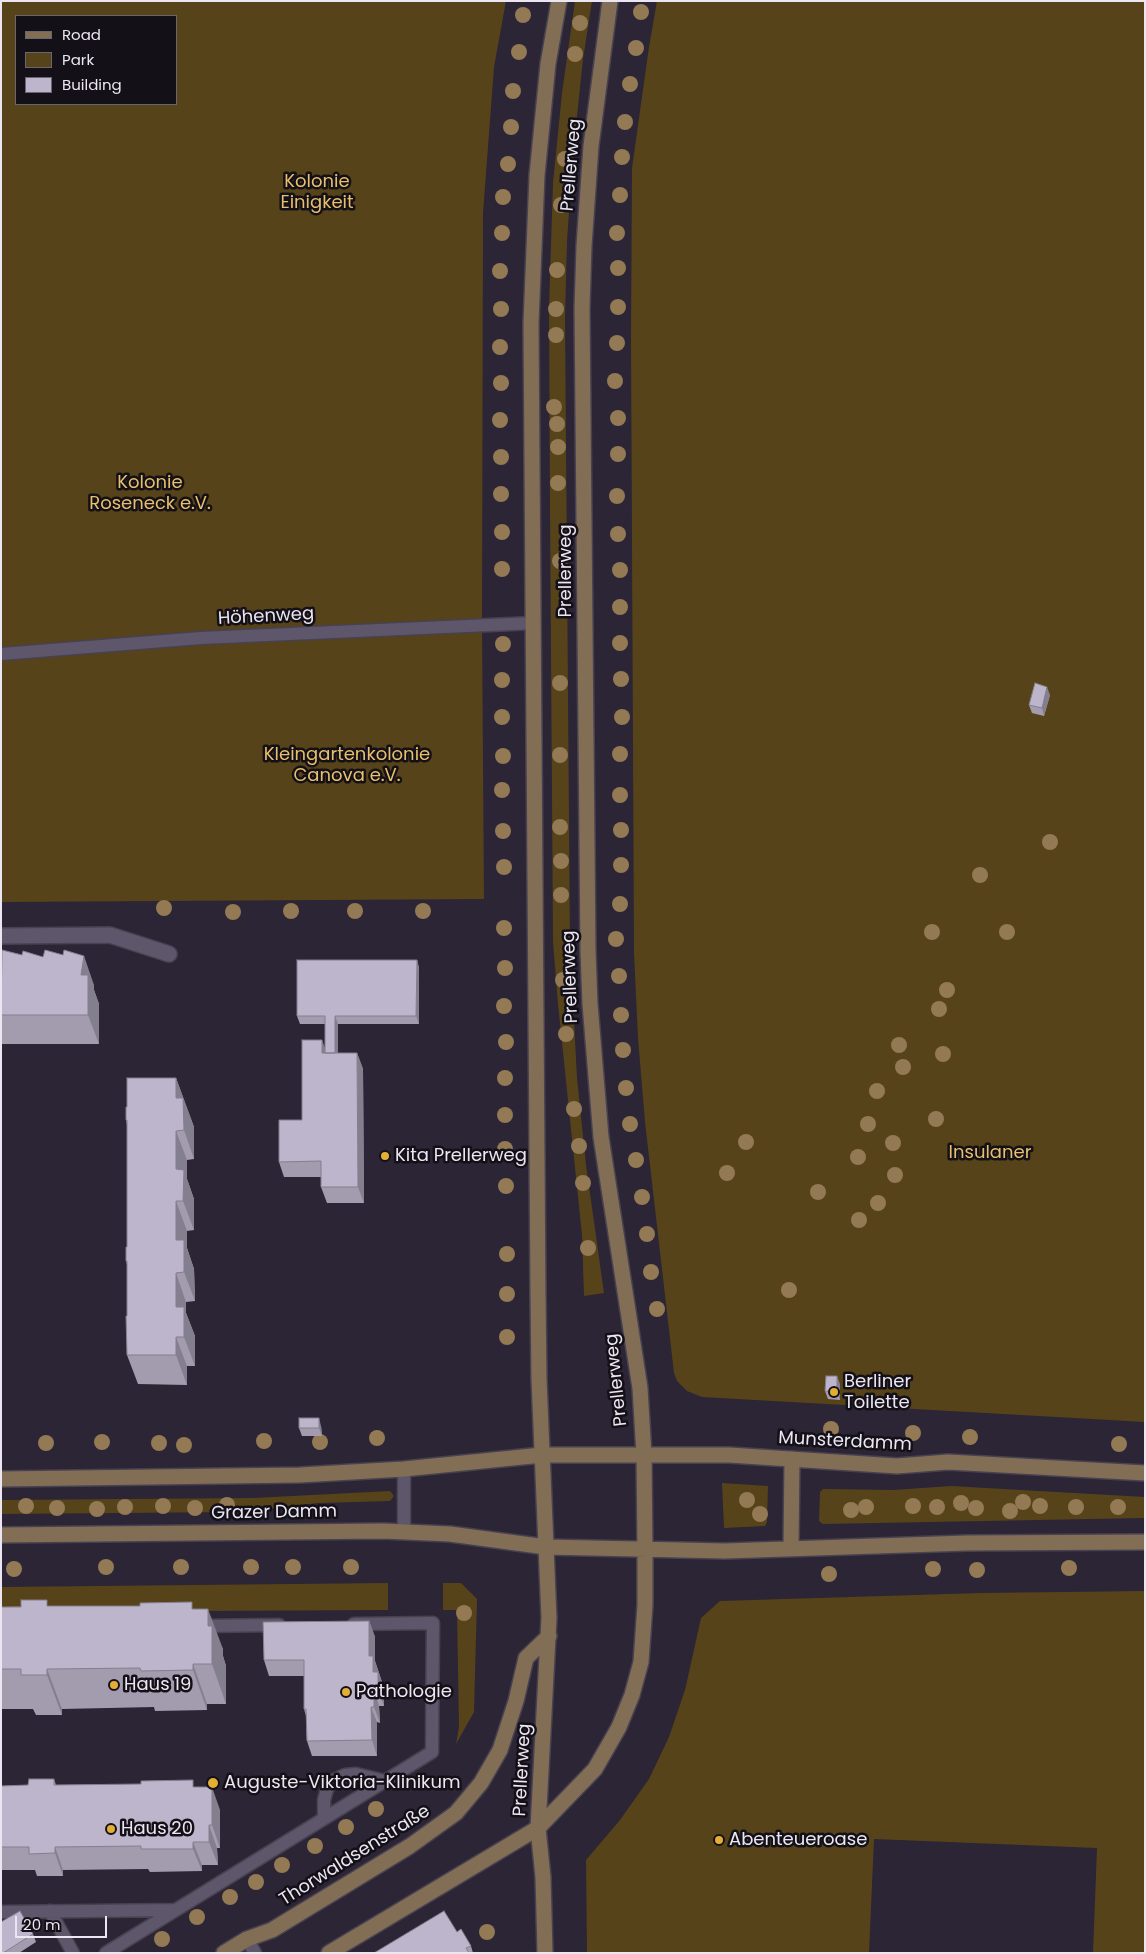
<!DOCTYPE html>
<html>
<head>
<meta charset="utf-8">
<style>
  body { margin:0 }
  #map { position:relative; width:1146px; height:1954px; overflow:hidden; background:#2b2536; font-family:Poppins,sans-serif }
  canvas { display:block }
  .frame { position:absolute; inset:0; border:2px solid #ebe6f2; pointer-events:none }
  .legend { position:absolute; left:15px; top:15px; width:162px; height:90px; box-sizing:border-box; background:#131017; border:1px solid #69666f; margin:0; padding:6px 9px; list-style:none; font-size:15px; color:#ebe6f2 }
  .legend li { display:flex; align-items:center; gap:10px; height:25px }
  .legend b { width:25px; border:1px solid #69666f }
  .scale { position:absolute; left:15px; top:1916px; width:92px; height:22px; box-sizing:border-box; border:2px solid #ebe6f2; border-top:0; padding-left:6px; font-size:15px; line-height:18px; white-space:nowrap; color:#ebe6f2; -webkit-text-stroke:4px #131017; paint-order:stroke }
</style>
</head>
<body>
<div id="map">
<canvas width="1146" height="1954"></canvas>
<div class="frame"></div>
<ul class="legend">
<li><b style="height:6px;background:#826d55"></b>Road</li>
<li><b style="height:14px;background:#574319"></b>Park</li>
<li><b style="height:14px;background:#bdb5cb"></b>Building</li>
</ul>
<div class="scale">20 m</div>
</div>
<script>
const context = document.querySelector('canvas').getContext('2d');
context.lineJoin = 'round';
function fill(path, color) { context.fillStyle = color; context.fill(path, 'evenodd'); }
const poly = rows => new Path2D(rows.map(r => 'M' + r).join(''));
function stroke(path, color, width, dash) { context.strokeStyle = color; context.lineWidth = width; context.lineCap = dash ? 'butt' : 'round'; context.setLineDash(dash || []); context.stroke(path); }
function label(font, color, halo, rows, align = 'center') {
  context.font = font + ' Poppins,sans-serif'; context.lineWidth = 5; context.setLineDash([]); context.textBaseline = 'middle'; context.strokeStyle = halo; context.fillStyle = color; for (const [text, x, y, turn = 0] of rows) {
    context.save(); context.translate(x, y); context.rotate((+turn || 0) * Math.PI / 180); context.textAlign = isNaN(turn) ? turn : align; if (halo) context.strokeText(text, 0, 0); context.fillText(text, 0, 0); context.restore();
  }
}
const green = poly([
  [1,1,506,1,494,67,483,213,482,625,484,899,1,902],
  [16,16,176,16,176,104,16,104],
  [575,1,592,1,583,59,573,154,567,241,565,318,570,946,577,1078,586,1165,604,1293,584,1296,582,1235,558,1004,553,942,550,508,549,307,553,183,562,93],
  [657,1,1145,1,1145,1422,702,1397,687,1391,677,1381,674,1373,645,1122,638,1038,634,953,631,339,632,168,649,47],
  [722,1483,768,1486,767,1522,765,1526,724,1528],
  [951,1486,1145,1497,1145,1518,823,1524,819,1521,820,1492,823,1489,894,1490],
  [390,1491,394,1496,390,1501,318,1503,240,1512,1,1514,1,1500,253,1498],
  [388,1583,388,1610,1,1612,1,1587],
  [443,1583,461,1583,477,1599,474,1712,456,1744,459,1727,457,1610,443,1610],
  [1145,1591,1145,1953,1093,1953,1097,1848,874,1839,869,1953,587,1953,586,1860,620,1820,649,1779,669,1737,685,1690,701,1618,720,1601,981,1593]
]);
const lane = poly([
  [1,654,201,638,534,623],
  [404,1532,404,1469],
  [199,1626,279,1625],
  [324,1818,324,1800,327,1789,334,1780,345,1775,356,1774,385,1781],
  [50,1911,73,1953],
  [1,1912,176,1910],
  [247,1939,255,1953],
  [106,1953,432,1752,433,1623,354,1624]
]);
const street = poly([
  [1,936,110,935,169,954]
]);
const secondary = poly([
  [1,1479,300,1475,404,1469,542,1455,729,1455,897,1466,948,1462,1145,1473],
  [1,1535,383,1531,450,1534,546,1547,725,1551,967,1543,1145,1542],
  [791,1548,792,1459],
  [224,1953,247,1939,272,1930,410,1846,456,1813,481,1783,500,1750,516,1701,526,1658,549,1636],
  [329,1953,538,1828,595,1769,619,1727,632,1695,641,1662,645,1605,645,1550,644,1455,640,1388,601,1137,590,1004,588,951,582,308,584,246,591,146,610,1],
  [545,1953,543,1877,538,1828,549,1618,539,1379,538,1294,531,323,537,175,548,64,559,1]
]);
const trees = [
  [641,12],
  [523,15],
  [580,23],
  [636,48],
  [519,52],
  [575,54],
  [630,84],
  [513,91],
  [625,122],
  [511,127],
  [622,157],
  [565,159],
  [508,164],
  [620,195],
  [503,197],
  [561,205],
  [502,233],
  [617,233],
  [618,268],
  [557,270],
  [500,271],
  [618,307],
  [501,309],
  [556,309],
  [556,335],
  [617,343],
  [500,347],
  [615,381],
  [501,383],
  [554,407],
  [618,418],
  [500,420],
  [557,424],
  [558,447],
  [618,454],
  [501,457],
  [558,483],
  [501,494],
  [617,496],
  [502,532],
  [618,534],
  [560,561],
  [502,569],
  [620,570],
  [620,607],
  [620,643],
  [503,644],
  [621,679],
  [502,680],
  [560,683],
  [502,717],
  [622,717],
  [620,754],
  [560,755],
  [503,756],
  [502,790],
  [620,795],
  [560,827],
  [621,830],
  [503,831],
  [1050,842],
  [561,861],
  [621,865],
  [504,867],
  [980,875],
  [561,895],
  [620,904],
  [164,908],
  [291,911],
  [355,911],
  [423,911],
  [233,912],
  [504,928],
  [932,932],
  [1007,932],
  [616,939],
  [505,968],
  [619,976],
  [563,980],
  [947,990],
  [504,1006],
  [939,1009],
  [621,1015],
  [566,1034],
  [506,1042],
  [899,1045],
  [623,1050],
  [943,1054],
  [903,1067],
  [505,1078],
  [626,1088],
  [877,1091],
  [574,1109],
  [505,1115],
  [936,1119],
  [630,1124],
  [868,1124],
  [746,1142],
  [893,1143],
  [579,1146],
  [505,1149],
  [858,1157],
  [636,1160],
  [727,1173],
  [895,1175],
  [583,1183],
  [506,1186],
  [818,1192],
  [642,1197],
  [878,1203],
  [859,1220],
  [647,1234],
  [588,1248],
  [507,1254],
  [651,1272],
  [789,1290],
  [507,1294],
  [657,1309],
  [507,1337],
  [831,1429],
  [913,1433],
  [970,1437],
  [377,1438],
  [264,1441],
  [102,1442],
  [320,1442],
  [46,1443],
  [159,1443],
  [1119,1444],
  [184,1445],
  [747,1500],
  [1023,1502],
  [961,1503],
  [227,1505],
  [26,1506],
  [163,1506],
  [913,1506],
  [1040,1506],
  [125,1507],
  [866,1507],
  [937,1507],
  [1076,1507],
  [1118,1507],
  [57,1508],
  [195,1508],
  [976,1508],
  [97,1509],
  [851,1510],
  [1010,1511],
  [760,1514],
  [106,1567],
  [181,1567],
  [251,1567],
  [293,1567],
  [351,1567],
  [1069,1568],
  [14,1569],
  [933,1569],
  [977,1570],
  [829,1574],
  [464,1613],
  [376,1809],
  [346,1827],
  [315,1846],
  [282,1865],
  [256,1882],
  [230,1897],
  [197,1917],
  [487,1932],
  [162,1939]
];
const wall = poly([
  [1050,695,1044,716,1032,713,1029,705],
  [1,952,94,985,94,990,99,1004,99,1044,1,1044],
  [417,960,419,968,419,1024,338,1024,338,1053,357,1053,363,1069,364,1203,327,1203,321,1187,321,1177,284,1177,279,1162,302,1120,325,1048,325,1024,300,1024,297,1016],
  [176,1078,194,1127,194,1159,187,1160,187,1179,194,1199,194,1230,187,1231,187,1248,194,1269,195,1301,186,1302,186,1313,195,1336,195,1366,187,1366,187,1385,138,1384,127,1355,127,1265,126,1261,127,1247,127,1125,126,1120,127,1107],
  [840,1384,840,1400,828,1399,825,1391],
  [321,1426,322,1436,302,1436,299,1428],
  [49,1606,195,1609,223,1649,223,1656,226,1666,226,1704,207,1704,207,1710,155,1711,154,1707,62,1709,62,1715,36,1715,33,1709,1,1709,1,1607],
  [369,1621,375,1637,375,1661,384,1688,384,1706,379,1706,380,1723,377,1722,377,1756,312,1756,307,1741,306,1716,304,1709,304,1676,269,1676,264,1660],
  [54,1779,56,1785,195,1787,220,1810,220,1848,217,1848,218,1865,202,1865,202,1871,150,1872,148,1869,63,1870,63,1876,37,1876,35,1870,1,1870,1,1786,28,1785],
  [457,1932,471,1946,473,1953,374,1953],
  [33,1934,36,1942,19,1953,1,1953]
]);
const shadedWall = poly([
  [1047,687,1050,695,1044,716,1042,708],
  [84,956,94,985,94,990,99,1004,99,1044,88,1015,81,975],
  [417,960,419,968,419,1024,416,1016],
  [335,1016,338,1024,338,1069,335,1061],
  [322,1040,328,1056,322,1053],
  [357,1053,363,1069,364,1203,358,1187],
  [176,1078,194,1127,194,1159,184,1130,176,1098],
  [176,1131,187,1160,187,1179,194,1199,194,1230,183,1201,176,1169],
  [176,1201,187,1231,187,1248,194,1269,195,1301,184,1272,176,1240],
  [176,1273,186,1302,186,1313,195,1336,195,1366,184,1337,176,1307],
  [176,1337,187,1366,187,1385,176,1355],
  [837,1376,840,1384,840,1400,837,1392],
  [319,1418,321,1426,322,1436,319,1428],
  [208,1609,223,1649,223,1656,226,1666,226,1704,212,1664,208,1626],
  [369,1621,375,1637,375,1661,384,1688,384,1706,378,1690,369,1656],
  [193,1664,207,1704,207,1710,193,1670],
  [47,1669,62,1709,62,1715,47,1675],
  [374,1690,379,1706,380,1723,374,1707],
  [371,1707,377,1722,377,1756,372,1740],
  [212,1787,220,1810,220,1848,212,1825],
  [209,1825,217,1848,218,1865,209,1842],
  [193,1842,202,1865,202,1871,193,1849],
  [55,1847,63,1870,63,1876,55,1853]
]);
const building = poly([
  [1035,683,1047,687,1042,708,1029,705,1035,683],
  [2,950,22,955,23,951,43,957,45,950,63,955,64,950,84,956,81,975,88,975,88,1015,1,1015,2,950],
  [297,960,417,960,416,1016,335,1016,335,1053,325,1053,325,1016,297,1016,297,960],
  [302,1040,322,1040,322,1053,357,1053,358,1187,321,1187,321,1161,279,1162,279,1120,302,1120,302,1040],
  [127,1078,176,1078,176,1098,183,1098,184,1130,176,1131,176,1169,184,1170,183,1201,176,1201,176,1240,184,1240,184,1272,176,1273,176,1307,184,1307,184,1337,176,1337,176,1355,127,1355,126,1316,127,1316,127,1261,126,1261,126,1247,127,1247,127,1120,126,1120,126,1107,127,1107,127,1078],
  [826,1376,837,1376,837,1392,825,1391,826,1376],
  [299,1418,319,1418,319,1428,299,1428,299,1418],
  [21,1600,47,1600,47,1606,140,1606,140,1603,192,1602,192,1609,208,1609,208,1626,212,1626,212,1664,193,1664,193,1670,141,1671,140,1668,47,1669,47,1675,21,1675,21,1669,1,1669,1,1607,21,1607,21,1600],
  [369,1621,369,1656,373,1656,373,1672,378,1672,378,1690,374,1690,374,1707,371,1707,372,1740,307,1741,306,1709,304,1709,304,1660,264,1660,263,1622,369,1621],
  [29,1779,54,1779,54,1785,141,1784,141,1781,193,1780,193,1787,212,1787,212,1825,209,1825,209,1842,193,1842,193,1849,141,1849,141,1846,55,1847,55,1853,29,1854,29,1847,1,1847,1,1786,28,1785,29,1779],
  [20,1911,33,1934,3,1953,1,1953,1,1922,20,1911],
  [444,1911,457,1932,461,1929,471,1946,466,1948,469,1953,374,1953,444,1911]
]);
const markers = [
  [385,1156,5,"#e3ae34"],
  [834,1392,5,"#e3ae34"],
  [114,1685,5,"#e3ae34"],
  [346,1692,5,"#e3ae34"],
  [213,1783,6,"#e3ae34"],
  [111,1829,5,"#e3ae34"],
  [719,1840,5,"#e3ae34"]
];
const streetNames = [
  ["Prellerweg",572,165,-85],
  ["Prellerweg",566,571,-90],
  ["Höhenweg",266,617,-3],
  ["Prellerweg",571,977,-92],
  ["Prellerweg",617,1380,-96],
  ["Munsterdamm",845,1442,3],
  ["Grazer Damm",274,1513,-1],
  ["Prellerweg",523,1770,-87],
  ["Thorwaldsenstraße",355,1856,-32]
];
const parkNames = [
  ["Kolonie",317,182],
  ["Einigkeit",317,203],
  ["Kolonie",150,483],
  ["Roseneck e.V.",150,504],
  ["Kleingartenkolonie",347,755],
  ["Canova e.V.",347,776],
  ["Insulaner",990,1153]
];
const poiNames = [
  ["Kita Prellerweg",395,1156],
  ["Berliner",844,1382],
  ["Toilette",844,1403],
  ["Haus 19",124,1685],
  ["Pathologie",356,1692],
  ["Auguste-Viktoria-Klinikum",224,1783],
  ["Haus 20",121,1829],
  ["Abenteueroase",729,1840]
];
fill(green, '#574319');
stroke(lane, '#484150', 15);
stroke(street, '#484150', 18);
stroke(secondary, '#484150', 18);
stroke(lane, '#5e566a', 12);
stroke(street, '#5e566a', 15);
stroke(secondary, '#826d55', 15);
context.fillStyle = '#937a54';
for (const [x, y] of trees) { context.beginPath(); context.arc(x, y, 8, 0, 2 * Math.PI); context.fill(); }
fill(wall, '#a39caf');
fill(shadedWall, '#847f8e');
fill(building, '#bdb5cb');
stroke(building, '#847f8e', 1);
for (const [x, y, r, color] of markers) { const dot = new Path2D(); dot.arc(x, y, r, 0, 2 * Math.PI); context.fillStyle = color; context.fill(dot); stroke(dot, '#131017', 2); }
label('18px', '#ebe6f2', '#131017', streetNames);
label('18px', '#e8bf6c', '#131017', parkNames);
label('18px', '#ebe6f2', '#131017', poiNames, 'left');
</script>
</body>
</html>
